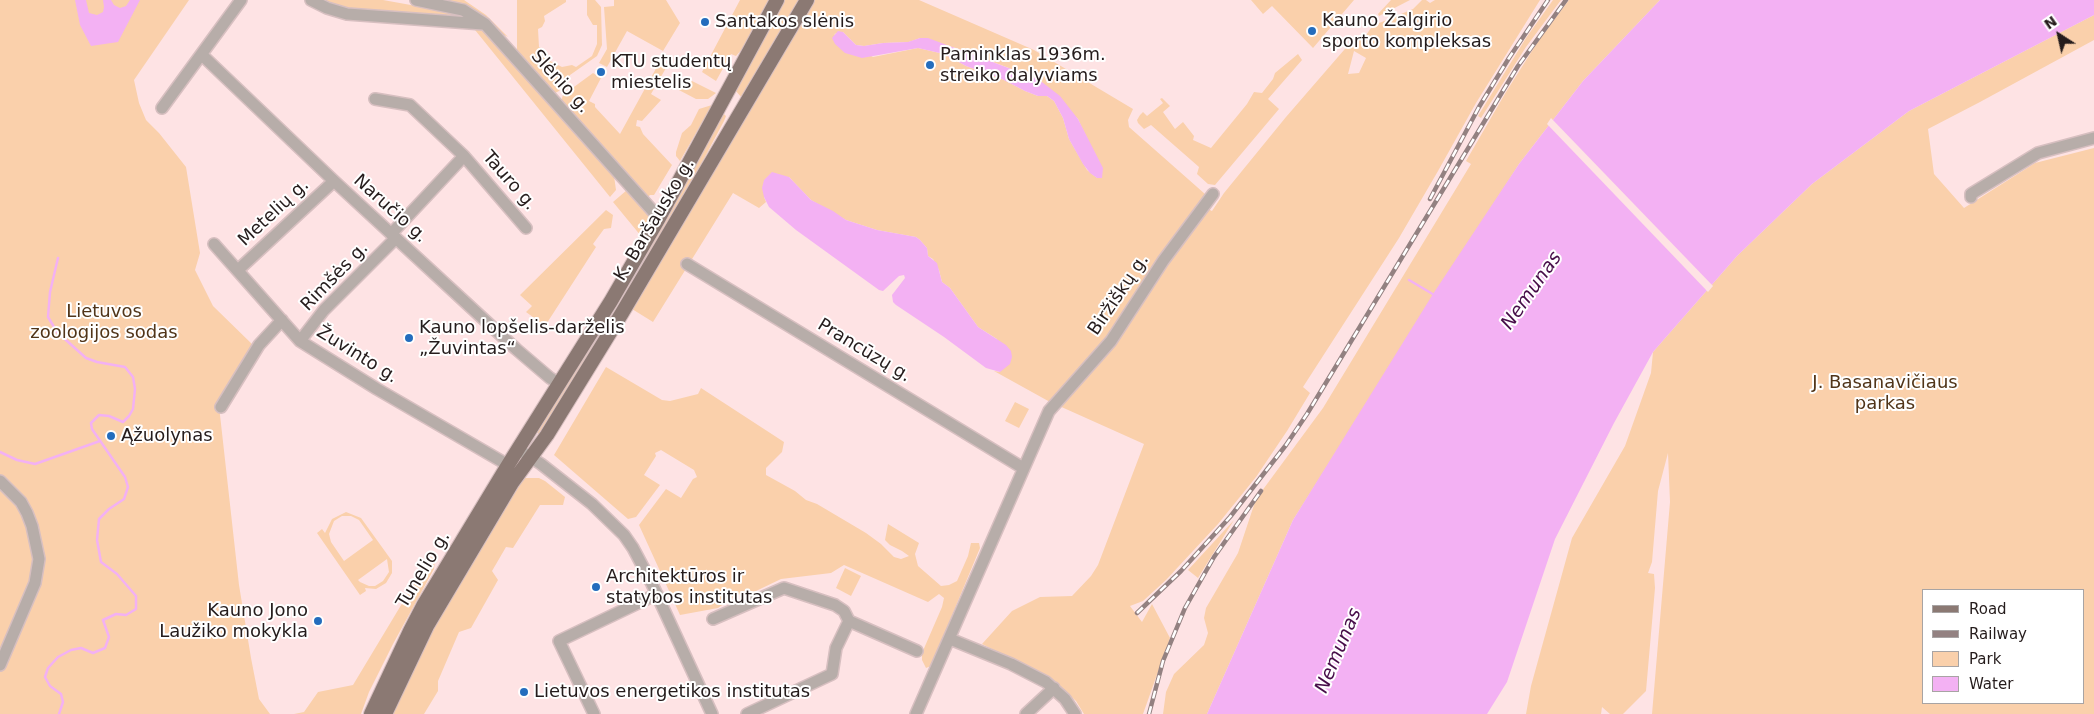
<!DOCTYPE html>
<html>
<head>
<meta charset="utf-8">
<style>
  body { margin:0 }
  #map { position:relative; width:2094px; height:714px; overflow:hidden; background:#fee3e4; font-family:"DejaVu Sans",sans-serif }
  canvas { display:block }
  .legend { position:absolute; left:1922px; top:589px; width:162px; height:115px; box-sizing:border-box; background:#fff; border:1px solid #a8a4a4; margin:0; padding:6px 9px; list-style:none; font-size:15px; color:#251c1c }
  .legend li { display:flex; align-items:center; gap:10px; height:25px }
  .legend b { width:25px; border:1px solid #a8a4a4 }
  .north { position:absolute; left:2034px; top:10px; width:50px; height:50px; -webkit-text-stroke:4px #fff; paint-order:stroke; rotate:325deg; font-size:14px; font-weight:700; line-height:20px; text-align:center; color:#251c1c }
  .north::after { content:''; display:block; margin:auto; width:18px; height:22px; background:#251c1c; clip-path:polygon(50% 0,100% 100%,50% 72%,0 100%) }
</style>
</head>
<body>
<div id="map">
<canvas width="2094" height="714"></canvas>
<ul class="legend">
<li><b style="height:6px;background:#8b7973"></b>Road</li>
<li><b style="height:6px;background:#938181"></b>Railway</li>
<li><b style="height:14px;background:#fad0ab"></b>Park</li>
<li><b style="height:14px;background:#f3b1f3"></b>Water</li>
</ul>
<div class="north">N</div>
</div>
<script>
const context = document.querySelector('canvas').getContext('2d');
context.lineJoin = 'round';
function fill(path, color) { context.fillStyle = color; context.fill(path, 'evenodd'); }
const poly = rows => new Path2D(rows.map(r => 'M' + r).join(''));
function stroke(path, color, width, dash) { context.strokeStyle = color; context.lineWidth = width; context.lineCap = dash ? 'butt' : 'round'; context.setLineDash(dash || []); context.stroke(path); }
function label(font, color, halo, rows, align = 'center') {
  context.font = font + ' "DejaVu Sans",sans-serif'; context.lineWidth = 4; context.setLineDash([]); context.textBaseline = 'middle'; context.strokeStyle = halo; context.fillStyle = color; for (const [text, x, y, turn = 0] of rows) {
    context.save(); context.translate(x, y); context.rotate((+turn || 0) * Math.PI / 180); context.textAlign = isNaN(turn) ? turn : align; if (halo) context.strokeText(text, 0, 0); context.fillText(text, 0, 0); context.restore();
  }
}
const green = poly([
  [0,0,189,0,134,80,139,103,146,120,159,133,186,167,200,253,195,270,213,306,254,346,219,406,239,585,251,658,259,699,270,714,0,714],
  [320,0,383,0,433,9,463,17,345,9],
  [437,0,464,0,486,15,508,37],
  [517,0,566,0,566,2,544,16,545,21,542,27,538,29,539,47,543,49,547,54,546,59,562,67,572,65,576,67,592,56,597,44,597,25,593,25,587,15,587,0,595,0,601,7,602,45,597,56,570,75,559,91,555,93,552,92,517,51],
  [614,0,666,0,680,23,663,51,627,31,607,67,599,63,607,49,604,7,614,6],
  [740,0,769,0,743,48,736,56,731,54,716,81,702,72],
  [784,0,801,0,742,98,735,90],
  [815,0,919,0,1034,50,1133,109,1128,120,1129,127,1205,194,1204,198,1111,334,1050,402,994,371,1000,372,997,339,978,327,950,288,942,282,939,270,933,259,928,256,927,248,920,240,916,237,877,230,846,220,811,200,789,177,764,197,766,202,759,208,733,193,653,322,632,309],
  [843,32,856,45,864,46,883,43,909,42,920,38,956,48,1038,79,1078,119,1087,139,1097,178,1087,170,1069,139,1063,118,1054,101,1047,96,1038,96,1025,91,1000,78,966,66,944,54,918,48,873,57,834,34],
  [1251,0,1354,0,1313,48,1272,6,1263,14],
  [1391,0,1410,0,1379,16,1378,14],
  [1422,0,1426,0,1430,3,1435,0,1540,0,1476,103,1438,171,1399,238,1303,387,1310,393,1287,431,1256,477,1218,524,1166,580,1143,601,1130,606,1142,622,1152,604,1170,638,1143,714,1084,714,1076,701,1054,681,982,644,1012,611,1040,597,1072,596,1091,576,1098,565,1144,444,1057,405,1156,279,1206,208,1212,211,1224,193,1286,117,1357,35,1364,38,1371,28,1377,24,1413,9],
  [1354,51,1366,58,1359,73,1348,74],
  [1553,0,1561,0,1526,47,1481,118,1478,116,1526,38],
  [1569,0,1660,0,1583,81,1519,164,1293,520,1207,714,1163,714,1166,692,1174,674,1204,645,1208,633,1204,618,1206,608,1238,553,1256,499,1323,408,1471,164,1466,161,1506,92,1537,43],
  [2094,15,2094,40,1980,102,1928,129,1934,174,1964,208,2035,163,2094,148,2094,714,1652,714,1670,502,1668,453,1658,491,1652,562,1648,573,1654,574,1655,588,1646,691,1623,714,1610,714,1602,707,1601,714,1526,714,1531,686,1572,538,1625,446,1651,373,1653,352,1737,256,1812,184,1909,111],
  [1923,590,2083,590,2083,703,1923,703],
  [471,25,482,28,614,176,616,190,610,197],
  [1298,54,1302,60,1268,99,1279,109,1215,185,1208,184,1197,174,1199,167,1151,125,1144,129,1138,123,1137,120,1140,115,1143,112,1147,116,1163,103,1160,99,1162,98,1170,106,1163,112,1175,129,1183,122,1194,136,1193,140,1211,148,1247,104,1254,92,1262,93,1273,79,1275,73],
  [659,63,666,68,651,94,661,100,642,121,637,120,636,126,640,127,643,134,672,165,654,195,650,195,647,198,561,101,563,95,593,73,601,78,589,101,595,104,595,107,620,134],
  [684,77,716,93,708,99,696,99,677,89],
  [712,105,680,161,676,156,676,152,682,133,691,125,699,109],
  [723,113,726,116,724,121,689,187,600,338,539,434,536,432,597,337,647,253],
  [627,190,649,216,649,219,641,236,613,202],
  [606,210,613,215,611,228,604,229,593,244,596,247,545,326,526,312,532,306,520,295],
  [606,367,662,400,670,401,698,394,701,388,784,442,782,452,766,468,766,475,795,491,806,500,817,504,866,533,881,544,894,557,901,559,909,556,902,551,890,545,885,540,888,524,919,543,915,554,918,566,941,586,949,585,957,581,968,556,971,543,979,543,980,548,931,666,926,668,922,660,922,653,942,607,944,598,939,594,928,602,844,565,831,573,781,579,756,591,736,595,718,608,680,615,639,525,666,489,681,498,693,479,697,477,694,470,661,450,655,453,656,456,644,475,660,485,636,517,628,519,554,455],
  [1015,402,1029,409,1019,428,1005,421],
  [523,478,539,478,545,481,565,497,563,505,540,505,513,548,506,547,492,571,498,580,471,628,459,632,438,681,438,691,424,714,392,714,424,644],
  [346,512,361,518,392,561,392,573,386,583,376,589,365,588,366,591,360,595,317,533,322,529,325,533,332,519],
  [342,516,351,516,359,520,373,540,344,561,331,542,329,534,334,521],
  [387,559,389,572,383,581,375,586,369,586,360,582,358,580],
  [1234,520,1219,544,1198,578,1188,570],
  [430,557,435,559,434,569,393,644,369,692,361,714,294,714,304,712,318,692,353,685],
  [845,568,861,576,851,596,836,588]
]);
const water = poly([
  [75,0,86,0,89,13,97,15,103,12,104,7,103,0,111,0,114,5,120,8,126,6,130,0,140,0,118,42,91,46,80,25],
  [1660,0,2094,0,2094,15,1909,111,1812,184,1737,256,1653,352,1614,423,1555,539,1507,682,1487,714,1207,714,1293,520,1433,294,1519,164,1583,81],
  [838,31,843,32,856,45,864,46,883,43,908,42,920,38,928,38,1038,79,1060,96,1078,119,1103,168,1102,178,1097,178,1090,173,1083,164,1069,139,1063,118,1054,101,1047,96,1038,96,1025,91,1000,78,966,66,944,54,918,48,862,58,845,53,835,44,832,38],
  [772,172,789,177,811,200,833,211,846,220,877,230,916,237,920,240,927,248,928,256,937,263,942,282,950,288,978,327,1006,345,1011,351,1012,357,1010,364,1000,372,986,368,944,337,896,305,893,302,892,295,905,278,904,275,899,276,883,291,879,290,796,230,769,207,764,197,762,188,764,180]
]);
const pier = poly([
  [1551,118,1713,286,1708,292,1547,124]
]);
const stream = poly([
  [58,258,50,292,48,317,57,332,86,358,97,362,125,367,133,377,135,389,133,409,129,416,123,422,109,416,99,415,91,423,92,429,125,477,128,487,124,499,109,509,99,519,97,540,101,562,117,574,136,596,136,609,126,615,116,614,103,620,109,637,105,648,93,653,81,648,71,650,58,657,48,668,45,677,50,686,61,694,63,702,59,714],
  [1409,280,1436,296],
  [0,452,17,460,35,464,100,441]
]);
const minor = poly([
  [311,0,327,8,347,14,483,24],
  [416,0,463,10,485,24,659,218],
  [202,55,334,181,516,349,550,378,560,384],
  [375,99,410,105,464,156,526,228],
  [162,108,241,0],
  [1971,197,1971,194,2038,153,2094,138],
  [391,234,464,156],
  [214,244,300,341,377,389,508,465],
  [687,264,1023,468],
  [238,270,334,181],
  [300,341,324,310,396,238],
  [221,407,259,345,282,320],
  [518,449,541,464,592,504,624,535,633,548,652,584,712,714],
  [0,481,21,502,27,513,32,526,39,559,35,583,0,665],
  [713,619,784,588,835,605,844,611,849,621,836,648,832,674,747,714],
  [849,621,917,651],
  [950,639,1011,664,1046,682,1065,699,1075,714],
  [594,714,559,641,657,594],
  [916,714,1049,411,1111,341,1163,261,1213,194],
  [1026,714,1054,688]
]);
const major = poly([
  [371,714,410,631,424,604,508,465,611,301,659,218,777,0],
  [385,714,427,626,512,483,547,435,622,313,807,0]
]);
const rail = poly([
  [1430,199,1479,107,1509,58,1548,0],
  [1137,613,1181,571,1230,517,1286,445,1307,414,1518,66,1566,0],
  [1149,714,1163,661,1185,608,1214,557,1261,491]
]);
const markers = [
  [705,22,5,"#246dbd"],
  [1312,31,5,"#246dbd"],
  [930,65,5,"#246dbd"],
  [601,72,5,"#246dbd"],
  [409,338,5,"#246dbd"],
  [111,436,5,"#246dbd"],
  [596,587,5,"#246dbd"],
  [318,621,5,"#246dbd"],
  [524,692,5,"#246dbd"]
];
const poiNames = [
  ["Kauno Žalgirio",1322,21],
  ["sporto kompleksas",1322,42],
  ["Santakos slėnis",715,22],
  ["Paminklas 1936m.",940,55],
  ["streiko dalyviams",940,76],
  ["KTU studentų",611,62],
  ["miestelis",611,83],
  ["Kauno lopšelis-darželis",419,328],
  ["„Žuvintas“",419,349],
  ["Ąžuolynas",121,436],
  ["Architektūros ir",606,577],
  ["statybos institutas",606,598],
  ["Kauno Jono",308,611,"right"],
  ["Laužiko mokykla",308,632,"right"],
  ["Lietuvos energetikos institutas",534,692]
];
const streetNames = [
  ["Slėnio g.",560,82,48],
  ["Tauro g.",509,181,49],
  ["Naručio g.",390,209,42],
  ["Metelių g.",274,213,-43],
  ["K. Baršausko g.",655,220,-59],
  ["Rimšės g.",335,277,-46],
  ["Biržiškų g.",1119,295,-56],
  ["Prancūzų g.",864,351,31],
  ["Žuvinto g.",357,355,32],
  ["Tunelio g.",424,570,-59]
];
const parkNames = [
  ["Lietuvos",104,312],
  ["zoologijos sodas",104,333],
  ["J. Basanavičiaus",1885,383],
  ["parkas",1885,404]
];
const waterNames = [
  ["Nemunas",1532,291,-55],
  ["Nemunas",1339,651,-67]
];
fill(green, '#fad0ab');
fill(water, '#f3b1f3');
fill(pier, '#fee3e4');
stroke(stream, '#f3b1f3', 2.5);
stroke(minor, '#d7bfc0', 14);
stroke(major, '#d7bfc0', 16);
stroke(minor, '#b7ada9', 11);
stroke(major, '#8b7973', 14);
stroke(rail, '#938181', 4.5);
stroke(rail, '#fff', 2.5, [8]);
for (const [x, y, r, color] of markers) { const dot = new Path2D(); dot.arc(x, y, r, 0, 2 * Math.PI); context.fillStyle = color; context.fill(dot); stroke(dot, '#fff', 2); }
label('18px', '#251c1c', '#fff', poiNames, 'left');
label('18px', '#251c1c', '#fff', streetNames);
label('18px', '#513519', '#fff', parkNames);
label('italic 19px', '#470d49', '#fff', waterNames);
</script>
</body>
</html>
